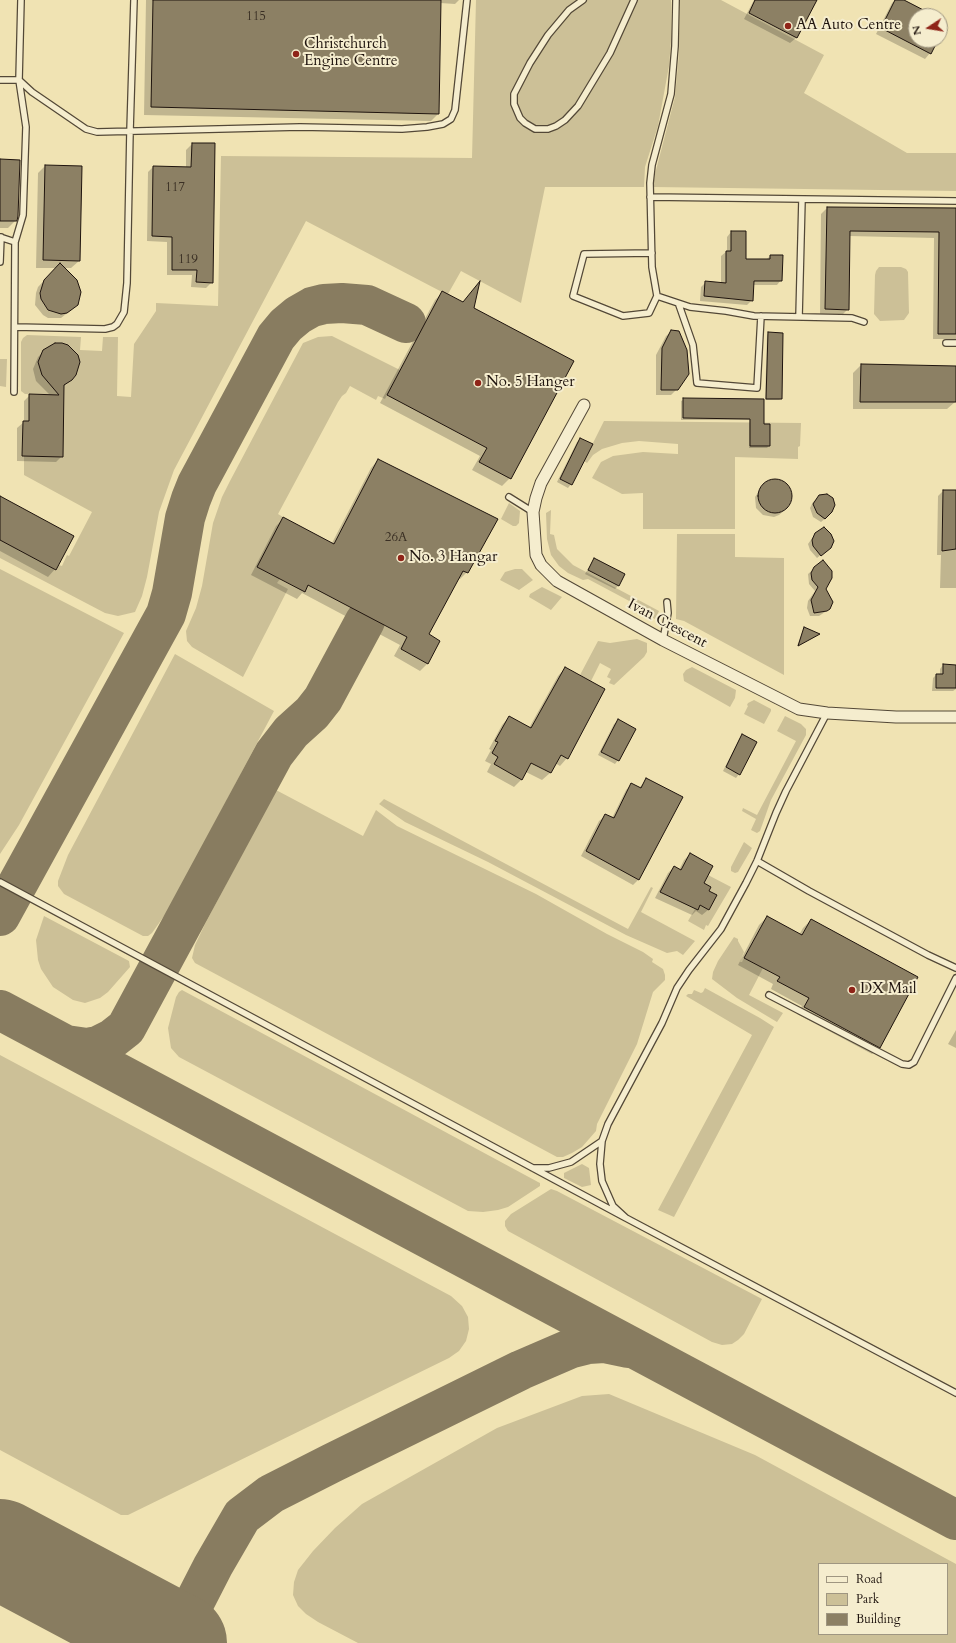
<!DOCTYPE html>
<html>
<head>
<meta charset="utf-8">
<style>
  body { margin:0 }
  #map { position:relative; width:956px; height:1643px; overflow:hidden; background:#f0e3b3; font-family:Cardo,serif }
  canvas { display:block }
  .legend { position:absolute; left:818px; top:1563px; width:130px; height:72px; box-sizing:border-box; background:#f5edce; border:1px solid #9f9681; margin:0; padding:5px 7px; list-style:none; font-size:12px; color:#1f140e }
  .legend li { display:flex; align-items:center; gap:8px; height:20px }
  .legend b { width:20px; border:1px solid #9f9681 }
  .north { position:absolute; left:908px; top:8px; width:40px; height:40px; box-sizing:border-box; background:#f5edce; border:1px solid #9f9681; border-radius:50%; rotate:258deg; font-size:11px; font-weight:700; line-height:16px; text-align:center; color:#1f140e }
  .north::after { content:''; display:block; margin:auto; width:14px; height:18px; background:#8f2418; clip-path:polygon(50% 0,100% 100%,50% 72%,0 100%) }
</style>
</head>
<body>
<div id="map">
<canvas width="956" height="1643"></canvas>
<ul class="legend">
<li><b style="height:5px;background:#f5edce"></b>Road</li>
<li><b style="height:11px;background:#ccc097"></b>Park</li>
<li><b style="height:11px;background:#8c8064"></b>Building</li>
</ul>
<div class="north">N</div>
</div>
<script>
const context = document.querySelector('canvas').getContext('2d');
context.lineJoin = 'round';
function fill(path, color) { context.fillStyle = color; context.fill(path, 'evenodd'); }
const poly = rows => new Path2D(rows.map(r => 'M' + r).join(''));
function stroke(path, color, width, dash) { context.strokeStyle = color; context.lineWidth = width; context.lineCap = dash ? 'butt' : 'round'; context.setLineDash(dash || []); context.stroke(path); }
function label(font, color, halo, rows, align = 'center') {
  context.font = font + ' Cardo,serif'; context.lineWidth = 4; context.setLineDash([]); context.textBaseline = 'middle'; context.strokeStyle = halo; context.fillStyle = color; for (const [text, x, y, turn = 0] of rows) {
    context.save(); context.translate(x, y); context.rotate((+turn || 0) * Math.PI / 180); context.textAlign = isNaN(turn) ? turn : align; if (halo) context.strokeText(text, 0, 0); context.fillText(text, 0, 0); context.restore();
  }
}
const green = poly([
  [476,0,671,0,671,41,669,66,658,126,645,167,644,187,545,187,521,303,461,271,448,294,442,292,306,221,174,470,159,512,147,577,142,596,135,612,118,616,105,613,0,558,0,540,56,570,59,565,62,566,67,555,69,556,92,512,24,475,24,456,63,457,63,395,25,394,21,391,21,342,23,338,27,335,81,337,80,350,102,351,103,337,118,337,117,396,131,397,134,344,156,311,156,303,218,306,221,156,472,158],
  [680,0,721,0,824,55,804,93,907,153,956,153,956,191,653,187,655,174,675,97,679,53],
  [879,267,901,267,906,269,908,272,909,313,904,320,880,321,874,314,875,275,876,271],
  [332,336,400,370,385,399,378,396,376,400,350,386,346,393,342,396,338,402,278,514,283,517,258,567,280,579,277,583,288,589,243,677,192,647,187,641,186,631,196,608,202,586,213,523,222,497,230,481,303,343,318,337],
  [0,359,7,359,6,387,0,386],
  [604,421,801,423,800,446,798,447,798,459,735,457,735,529,643,529,643,493,622,494,592,478,601,462,613,456,643,452,678,454,678,444,639,441,622,443,602,449,593,455,587,463,584,461],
  [509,503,520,511,519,523,516,526,513,526,501,519],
  [551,510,550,534,554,535,557,549,573,565,659,611,655,619,636,609,633,603,588,579,583,580,568,573,559,566,551,555,547,539,546,513],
  [677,534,735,534,735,557,784,558,784,675,684,621,676,619],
  [0,569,124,633,19,825,0,854],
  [515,569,522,569,533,580,519,590,500,580,505,572],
  [542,587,562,597,551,610,529,597,530,594],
  [637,639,647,643,647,652,644,657,614,685,609,683,611,679,607,677,611,669,600,663,591,681,580,675,598,641,610,643],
  [175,654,274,711,169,909,152,933,148,936,143,936,64,894,58,886,58,881,68,855],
  [692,667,736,690,735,698,730,707,684,681,683,674,686,670],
  [754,700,771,709,771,711,764,724,744,714,748,706,747,705,748,703],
  [785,716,801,724,806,729,806,735,771,800,760,831,757,833,751,830,756,819,742,811,743,808,757,815,796,741,777,731],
  [276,790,363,836,376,810,397,826,536,894,607,934,643,952,653,959,652,962,663,969,665,975,665,980,653,992,637,1044,597,1124,596,1131,582,1147,572,1153,563,1157,557,1157,195,963,192,958,195,945,205,924],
  [384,799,628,929,651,887,653,888,641,912,695,941,683,955,677,951,667,953,626,935,488,862,405,822,379,804],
  [744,842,752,848,738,872,735,873,731,871,731,867],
  [708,875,731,887,708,926,706,925,704,930,688,921,695,909,698,910,700,905,709,910,716,896,709,891,711,887,704,883],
  [44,916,129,961,130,967,108,992,100,998,85,1003,73,1000,53,987,41,969,38,960,36,940],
  [734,937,738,939,738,941,744,952,740,962,742,962,744,958,763,968,749,995,783,1013,777,1022,737,998,712,979,713,972,718,961],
  [705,988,760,1018,774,1027,674,1217,658,1210,752,1035,686,996,688,994,692,994,694,990,701,993,703,992],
  [182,990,538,1182,540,1183,540,1186,508,1207,498,1210,483,1212,468,1211,179,1057,171,1048,168,1028,176,997,179,992],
  [0,1055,451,1296,462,1306,468,1317,469,1329,466,1341,459,1351,449,1358,128,1515,121,1515,0,1450],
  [582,1164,589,1168,591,1185,582,1187,564,1178,564,1173],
  [551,1189,557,1191,762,1299,744,1334,738,1340,732,1344,722,1345,712,1342,508,1231,505,1226,505,1221,511,1214],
  [609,1394,755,1455,956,1564,956,1643,358,1643,318,1622,306,1614,298,1606,293,1595,294,1582,298,1570,313,1551,335,1528,362,1504,497,1428,582,1396],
  [819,1564,947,1564,947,1634,819,1634]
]);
const shadow = poly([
  [146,0,459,0,455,4,440,3,438,114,431,121,144,115],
  [754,0,816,0,796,38,790,43,744,19],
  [895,0,902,0,933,16,916,16,916,40,937,40,930,53,925,59,876,34,892,3],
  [940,20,946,23,940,35],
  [192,144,214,144,212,282,206,288,191,287,192,275,167,275,167,242,147,241,148,172,153,167,186,168,186,150],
  [0,160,16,220,8,228,0,228],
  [45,166,79,261,71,268,63,268,71,310,61,318,48,318,43,315,35,305,36,293,38,287,56,268,36,268,38,173],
  [827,208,956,209,956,339,933,339,934,238,849,236,848,309,842,315,820,314,821,214],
  [731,232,745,260,766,260,770,256,781,280,777,285,753,285,752,300,747,305,700,301,701,287,706,282,721,284,721,256,727,251,727,237],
  [443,292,473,309,510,478,502,486,472,470,480,456,380,403,435,300],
  [672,331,677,389,671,395,656,395,656,355,666,336],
  [768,333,781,399,779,400,765,400,767,335],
  [44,351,79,362,78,368,71,379,63,387,62,456,56,462,17,461,17,428,24,422,24,401,30,395,50,395,36,381,33,369,38,357],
  [861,365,956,367,955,402,947,409,853,409,853,373],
  [683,400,763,400,763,425,769,446,767,448,749,448,749,420,681,420,681,401],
  [581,439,571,484,568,488,557,482,577,442],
  [378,460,467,572,460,579,458,578,428,634,439,641,427,664,420,671,394,656,400,645,302,593,297,599,251,575,276,526,284,518,332,543,371,468],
  [775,480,785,484,788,487,791,498,787,508,779,515,774,517,763,515,756,508,755,497,764,484],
  [943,491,956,491,956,588,940,588,941,555,937,555,938,496],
  [820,496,828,516,821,522,813,517,810,508,813,502],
  [0,497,55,569,48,577,0,551],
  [815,534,828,549,817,558,810,550,808,544],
  [594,559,618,586,615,589,585,574],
  [822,562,825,589,832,602,829,608,825,612,819,616,810,616,807,608,808,601,815,591,809,584,808,574],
  [804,628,817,635,797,646,803,630],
  [943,665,956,666,956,689,953,691,932,691,933,678,936,675,940,675,940,669],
  [565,668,567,758,560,766,555,763,550,773,542,780,526,772,522,779,514,787,487,772,491,764,485,761,491,750,489,749,502,725,509,717,529,728,558,676],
  [618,721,618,760,615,764,598,755,614,724],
  [743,736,739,774,736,778,723,771,739,739],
  [647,779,682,797,638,880,633,885,581,856,599,821,605,816,612,818,626,790,632,784,639,788],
  [690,854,707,892,715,896,708,910,702,915,696,911,692,915,655,898,668,873,674,867,679,870,684,860],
  [767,917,799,935,803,928,811,920,880,1047,872,1054,797,1014,802,1006,771,989,773,984,738,965,759,925],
  [956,1030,956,1048,948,1044]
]);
const taxiway = poly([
  [0,916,166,614,172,593,185,518,191,499,197,484,276,337,286,325,298,315,312,307,324,304,342,303,367,305,406,323],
  [0,1010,956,1520],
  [66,1045,87,1048,98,1046,112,1039,126,1028,274,754,291,732,312,713,323,699,365,621],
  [196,1643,194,1638,192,1622,193,1605,213,1566,242,1516,271,1494,332,1463,521,1370,572,1348,588,1344,604,1343,628,1348]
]);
const runway = poly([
  [0,1549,177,1643]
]);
const building = poly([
  [153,0,441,0,439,114,151,107,153,0],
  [755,0,817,0,797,38,749,13,755,0],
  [895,0,904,0,935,16,916,16,916,40,938,40,931,54,881,28,895,0],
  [192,143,215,143,213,283,196,282,197,270,172,270,172,237,152,236,153,166,191,167,192,143],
  [0,159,20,160,18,216,17,221,0,221,0,159],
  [45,165,82,166,80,261,43,260,45,165],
  [827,207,956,208,956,334,938,334,939,232,850,231,849,310,825,309,827,207],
  [731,231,746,231,746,259,770,259,770,255,783,255,782,281,754,281,753,301,704,296,705,281,726,283,726,251,731,251,731,231],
  [60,263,77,280,81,292,78,305,67,313,61,314,48,310,41,299,40,293,44,280,60,263],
  [480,281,474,308,574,361,511,479,479,462,487,448,387,395,442,291,463,302,480,281],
  [671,330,679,331,687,350,689,374,678,390,661,390,662,348,671,330],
  [768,332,783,333,782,399,766,399,768,332],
  [55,343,62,343,68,345,78,355,80,362,76,375,72,380,64,385,63,457,22,456,23,421,29,421,29,394,59,395,42,375,38,362,43,350,55,343],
  [861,364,956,366,956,402,860,402,861,364],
  [683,398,764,399,764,424,770,424,770,446,750,446,750,419,683,418,683,398],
  [580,438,593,444,572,485,560,479,580,438],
  [378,459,498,519,468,573,463,571,429,634,440,641,428,664,401,649,407,637,308,585,305,592,257,567,283,517,334,544,378,459],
  '758 496a17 17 0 1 1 34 0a17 17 0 1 1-34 0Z',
  [943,490,956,490,956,549,942,551,943,490],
  [827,494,833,498,835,505,832,512,825,519,817,513,813,504,819,495,827,494],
  [0,496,74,536,56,570,0,540,0,496],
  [824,527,831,534,834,541,831,548,821,556,813,546,812,540,815,533,824,527],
  [594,558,625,574,619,586,588,570,594,558],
  [823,560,832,571,832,578,826,589,833,602,830,609,827,611,814,613,811,600,818,587,812,580,811,573,814,567,823,560],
  [804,627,820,634,798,646,804,627],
  [943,664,956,665,956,688,936,688,936,674,943,674,943,664],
  [565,667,605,689,568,759,561,755,551,773,531,763,522,780,494,764,498,757,492,753,498,742,495,741,509,716,531,728,565,667],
  [618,719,636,729,619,761,601,752,618,719],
  [742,734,757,742,740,775,726,767,742,734],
  [646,778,683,797,639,880,586,851,605,814,614,818,631,783,641,788,646,778],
  [690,853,713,866,704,883,711,887,709,891,717,895,709,910,700,905,698,910,660,892,674,866,681,870,690,853],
  [767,916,802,935,811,919,918,977,880,1048,804,1007,809,998,777,981,780,977,744,958,767,916]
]);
const service = poly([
  [583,0,569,10,548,35,530,63,514,94,514,104,520,118,525,123,535,129,548,129,556,126,565,120,578,106,610,53,634,0],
  [676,0,675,46,671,94,652,165,650,183,652,267,657,296,690,307,726,311,754,316,852,318,864,322],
  [0,80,19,80,32,92,86,129,97,132,300,127,402,129,427,127,443,124,451,119,455,110,467,0],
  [650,197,956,201],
  [0,237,15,242],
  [652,253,584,254,573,296,623,316,649,313,657,296],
  [0,262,1,237],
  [679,305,693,345,697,383,757,388,761,316],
  [799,317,802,199],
  [15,327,105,329,113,327,117,324,124,312,127,283,130,131,134,0],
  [946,343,956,343],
  [14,392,15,242,23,215,26,127,19,80,21,0],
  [509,497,533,512],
  [663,640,668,613,667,602],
  [757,861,809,891,928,955,956,968],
  [0,882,626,1218],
  [769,995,902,1064,909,1065,914,1062,956,978],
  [602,1141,600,1164,602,1181,613,1206,626,1218,956,1393],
  [533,1168,549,1168,571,1162,602,1141,608,1124,662,1023,677,988,689,970,721,929,746,883,757,861,776,813,786,791,827,713]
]);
const minor = poly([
  [584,405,541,483,536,498,533,512,536,555,541,565,557,581,663,640,799,709,827,713,896,717,956,717]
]);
const markers = [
  [788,26,4,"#8f2418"],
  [296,54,4,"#8f2418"],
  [478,383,4,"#8f2418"],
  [401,558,4,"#8f2418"],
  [852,990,4,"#8f2418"]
];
const numberNames = [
  ["115",256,17],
  ["117",175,188],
  ["119",188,260],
  ["26A",396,538]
];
const poiNames = [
  ["AA Auto Centre",796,26],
  ["Christchurch",304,45],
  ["Engine Centre",304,62],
  ["No. 5 Hanger",486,383],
  ["No. 3 Hangar",409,558],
  ["DX Mail",860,990]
];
const streetNames = [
  ["Ivan Crescent",667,624,28]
];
fill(green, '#ccc097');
fill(shadow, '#0003');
stroke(taxiway, '#887c60', 40);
stroke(runway, '#887c60', 100);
fill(building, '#8c8064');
stroke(building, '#1f140e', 1);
stroke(service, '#534837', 8);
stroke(minor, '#534837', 13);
stroke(service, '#f5edce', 5.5);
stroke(minor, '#f5edce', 11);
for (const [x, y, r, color] of markers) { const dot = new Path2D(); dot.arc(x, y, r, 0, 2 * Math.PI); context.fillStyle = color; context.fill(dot); stroke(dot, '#f5edce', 1.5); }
label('13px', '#3a2f24', null, numberNames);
label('15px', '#1f140e', '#f5edce', poiNames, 'left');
label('15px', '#1f140e', '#f5edce', streetNames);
</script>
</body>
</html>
